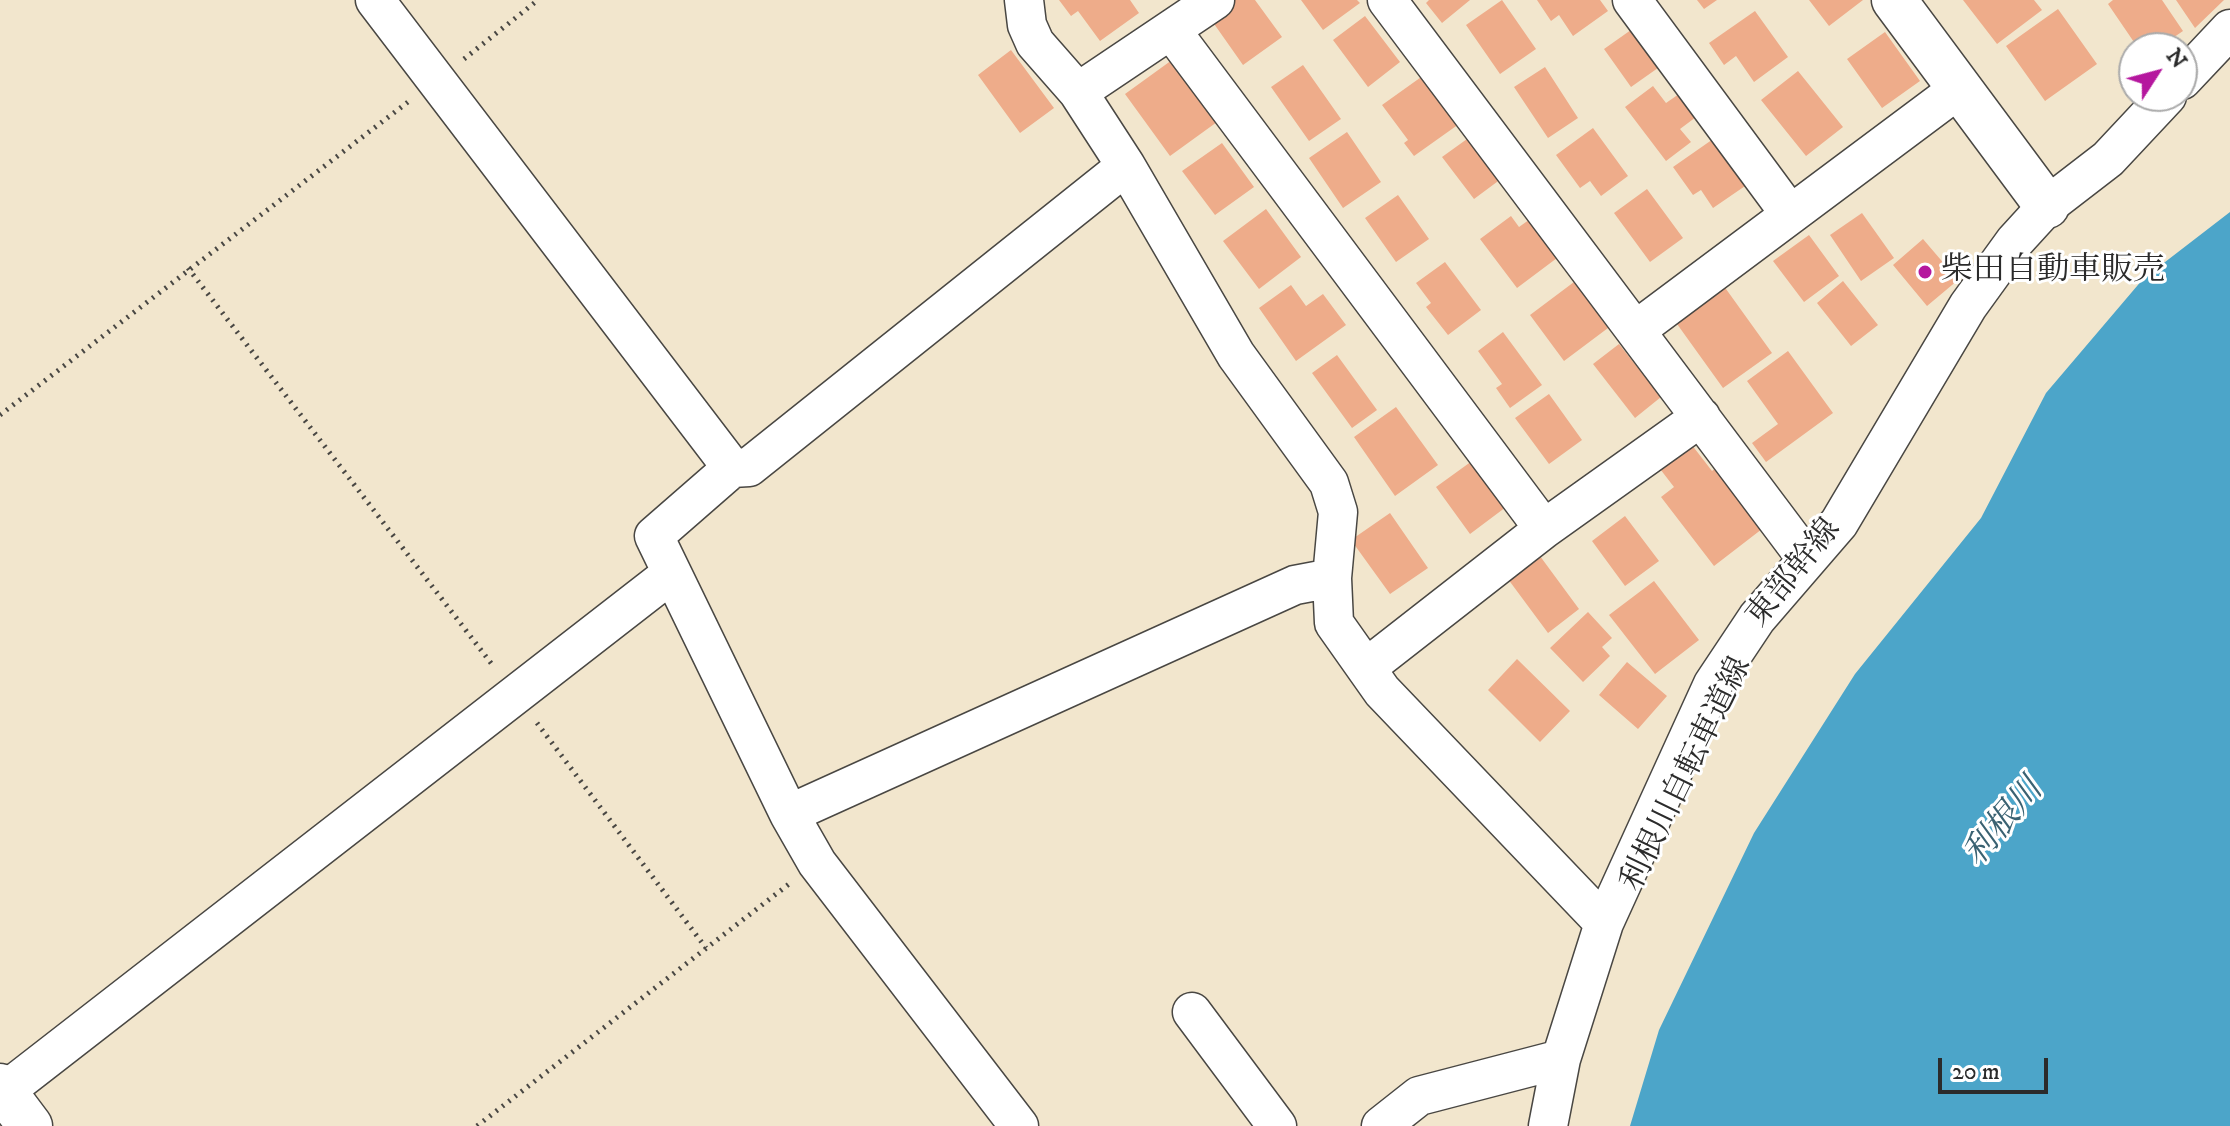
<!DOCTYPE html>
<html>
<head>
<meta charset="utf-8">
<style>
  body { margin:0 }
  #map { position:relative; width:2230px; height:1126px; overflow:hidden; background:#f2e6cd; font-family:"IM FELL DW Pica",serif }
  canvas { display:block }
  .north { position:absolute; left:2118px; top:32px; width:80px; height:80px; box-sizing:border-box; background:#fff; border:2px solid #aaa; border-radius:50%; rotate:54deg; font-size:22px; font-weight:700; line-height:32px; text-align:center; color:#2b2b2b }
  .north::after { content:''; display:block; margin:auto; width:28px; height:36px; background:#b5179e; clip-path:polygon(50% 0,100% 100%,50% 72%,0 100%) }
  .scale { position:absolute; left:1938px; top:1058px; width:110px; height:36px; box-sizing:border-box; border:4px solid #2b2b2b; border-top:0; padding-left:10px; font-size:24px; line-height:28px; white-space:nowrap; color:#2b2b2b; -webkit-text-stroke:6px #fff; paint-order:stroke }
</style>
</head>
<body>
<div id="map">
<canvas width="2230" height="1126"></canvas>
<div class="north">N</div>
<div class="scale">20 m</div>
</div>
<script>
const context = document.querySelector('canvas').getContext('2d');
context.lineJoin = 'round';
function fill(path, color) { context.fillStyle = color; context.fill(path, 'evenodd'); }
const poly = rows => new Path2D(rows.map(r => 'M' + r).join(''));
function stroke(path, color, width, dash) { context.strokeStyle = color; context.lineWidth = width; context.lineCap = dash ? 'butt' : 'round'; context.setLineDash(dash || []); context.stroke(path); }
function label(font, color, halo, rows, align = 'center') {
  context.font = font + ' "IM FELL DW Pica","Noto Serif JP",serif'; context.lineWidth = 6; context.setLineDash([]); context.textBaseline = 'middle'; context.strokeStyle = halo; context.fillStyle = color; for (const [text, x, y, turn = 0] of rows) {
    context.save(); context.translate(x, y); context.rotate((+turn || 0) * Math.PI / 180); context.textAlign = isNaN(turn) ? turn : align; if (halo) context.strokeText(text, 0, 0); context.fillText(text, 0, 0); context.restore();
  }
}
const water = poly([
  [2230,212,2230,1126,1630,1126,1659,1030,1754,833,1855,674,1981,518,2046,393,2143,279]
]);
const building = poly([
  [1059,0,1130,0,1139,13,1100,41,1078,11,1071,16],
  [1220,0,1255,0,1282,37,1243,65,1205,11],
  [1301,0,1357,0,1360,3,1323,30],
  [1429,0,1470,0,1442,23,1426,3],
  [1502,0,1536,49,1500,74,1466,25],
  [1537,0,1600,0,1608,11,1573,36,1559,15,1551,21],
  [1697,0,1717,0,1704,9],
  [1809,0,1863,0,1829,26],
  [1963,0,2034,0,2042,10,1997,44],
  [2113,0,2162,0,2183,31,2158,48,2138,48,2108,4],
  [2176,0,2224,0,2195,28],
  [2058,9,2097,64,2045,101,2006,46],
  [1755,11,1788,57,1754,82,1736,56,1724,65,1709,43],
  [1365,16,1400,62,1368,87,1333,40],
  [1638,25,1665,63,1631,87,1604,49],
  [1885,32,1920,81,1882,108,1847,59],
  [1011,50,1054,108,1020,133,978,75],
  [1172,60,1217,122,1170,156,1125,94],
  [1303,65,1341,119,1309,141,1271,87],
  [1545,67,1578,118,1548,138,1514,87],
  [1798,71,1843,127,1806,156,1761,100],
  [1424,75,1459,124,1414,156,1404,143,1408,140,1382,105],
  [1653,86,1666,103,1679,94,1696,117,1680,129,1691,142,1666,161,1625,107],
  [1593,128,1628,176,1601,196,1590,181,1580,188,1556,155],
  [1347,132,1381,182,1343,208,1309,158],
  [1474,134,1505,176,1474,199,1442,157],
  [1716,137,1748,184,1713,208,1701,190,1693,195,1673,167],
  [1222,143,1254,187,1215,215,1182,171],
  [1647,189,1683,238,1650,262,1614,213],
  [1398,195,1429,239,1396,262,1365,218],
  [1266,209,1301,257,1259,289,1223,241],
  [1862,213,1894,258,1861,281,1830,235],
  [1511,216,1519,227,1533,217,1561,255,1517,288,1480,239],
  [1809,235,1839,276,1804,302,1773,261],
  [1923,239,1958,280,1927,306,1893,265],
  [1445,262,1481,310,1448,335,1426,307,1431,303,1416,283],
  [1843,281,1878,325,1851,346,1817,303],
  [1574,282,1608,328,1564,361,1530,315],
  [1721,282,1772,353,1723,388,1672,317],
  [1291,285,1306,306,1323,294,1346,325,1296,361,1259,308],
  [1503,332,1542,385,1510,408,1496,388,1502,384,1478,351],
  [1619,344,1661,397,1635,418,1593,364],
  [1788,351,1833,413,1766,462,1752,443,1778,424,1747,381],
  [1337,355,1377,410,1352,428,1312,373],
  [1549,394,1582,440,1549,464,1515,418],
  [1396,407,1438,465,1395,496,1354,437],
  [1688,440,1712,471,1723,462,1762,529,1714,566,1661,497,1674,487,1657,465],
  [1472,461,1506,507,1470,534,1436,487],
  [1390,513,1428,568,1390,594,1351,540],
  [1625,516,1659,561,1625,586,1592,541],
  [1537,552,1579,609,1548,633,1505,575],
  [1654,581,1699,640,1655,674,1609,615],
  [1588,612,1612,638,1602,647,1610,656,1583,682,1550,648],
  [1517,659,1570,711,1540,742,1488,690],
  [1627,662,1667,696,1638,729,1599,695]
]);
const path = poly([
  [464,59,538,0],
  [188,268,494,667],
  [0,415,408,102],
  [537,723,706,948],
  [477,1126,789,884]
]);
const street = poly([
  [375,0,732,468,654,536,789,814,817,863,1019,1126],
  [1024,0,1027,25,1035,43,1078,92,1126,166,1236,355,1329,483,1338,512,1332,578,1334,623,1382,691,1604,923],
  [1387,0,1806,558],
  [1632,0,1790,214],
  [1171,30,1544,529],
  [2182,80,2230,29],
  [1078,92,1215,0],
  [1636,330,1960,88],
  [732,468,749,467,1126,166],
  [1366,668,1544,529,1701,417],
  [789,814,1295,585,1332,578],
  [1192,1012,1277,1126],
  [4,1092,671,574],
  [1381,1126,1419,1096,1561,1059],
  [1548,1126,1561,1059,1604,923,1713,684,1757,618,1839,523,1968,306,2015,241,2047,206,2108,159,2167,96]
]);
const secondary = poly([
  [1894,0,2047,206],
  [0,1086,30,1126]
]);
const markers = [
  [1925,272,8,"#b5179e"]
];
const poiNames = [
  ["柴田自動車販売",1941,272]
];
const streetNames = [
  ["東部幹線",1795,574,-51],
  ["利根川自転車道線",1688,775,-64]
];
const waterNames = [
  ["利根川",2005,824,-50]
];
fill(water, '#4ca5c9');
fill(building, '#eeac8a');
stroke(street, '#494743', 41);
stroke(secondary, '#494743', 47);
stroke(path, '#494743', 5, [2, 6]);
stroke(street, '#fff', 38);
stroke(secondary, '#fff', 44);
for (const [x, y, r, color] of markers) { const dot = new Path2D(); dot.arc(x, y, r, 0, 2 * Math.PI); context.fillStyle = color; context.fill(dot); stroke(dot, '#fff', 3); }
label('32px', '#2b2b2b', '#fff', poiNames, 'left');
label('32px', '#2b2b2b', '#fff', streetNames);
label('italic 34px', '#3a6272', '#fff', waterNames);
</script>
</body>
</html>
